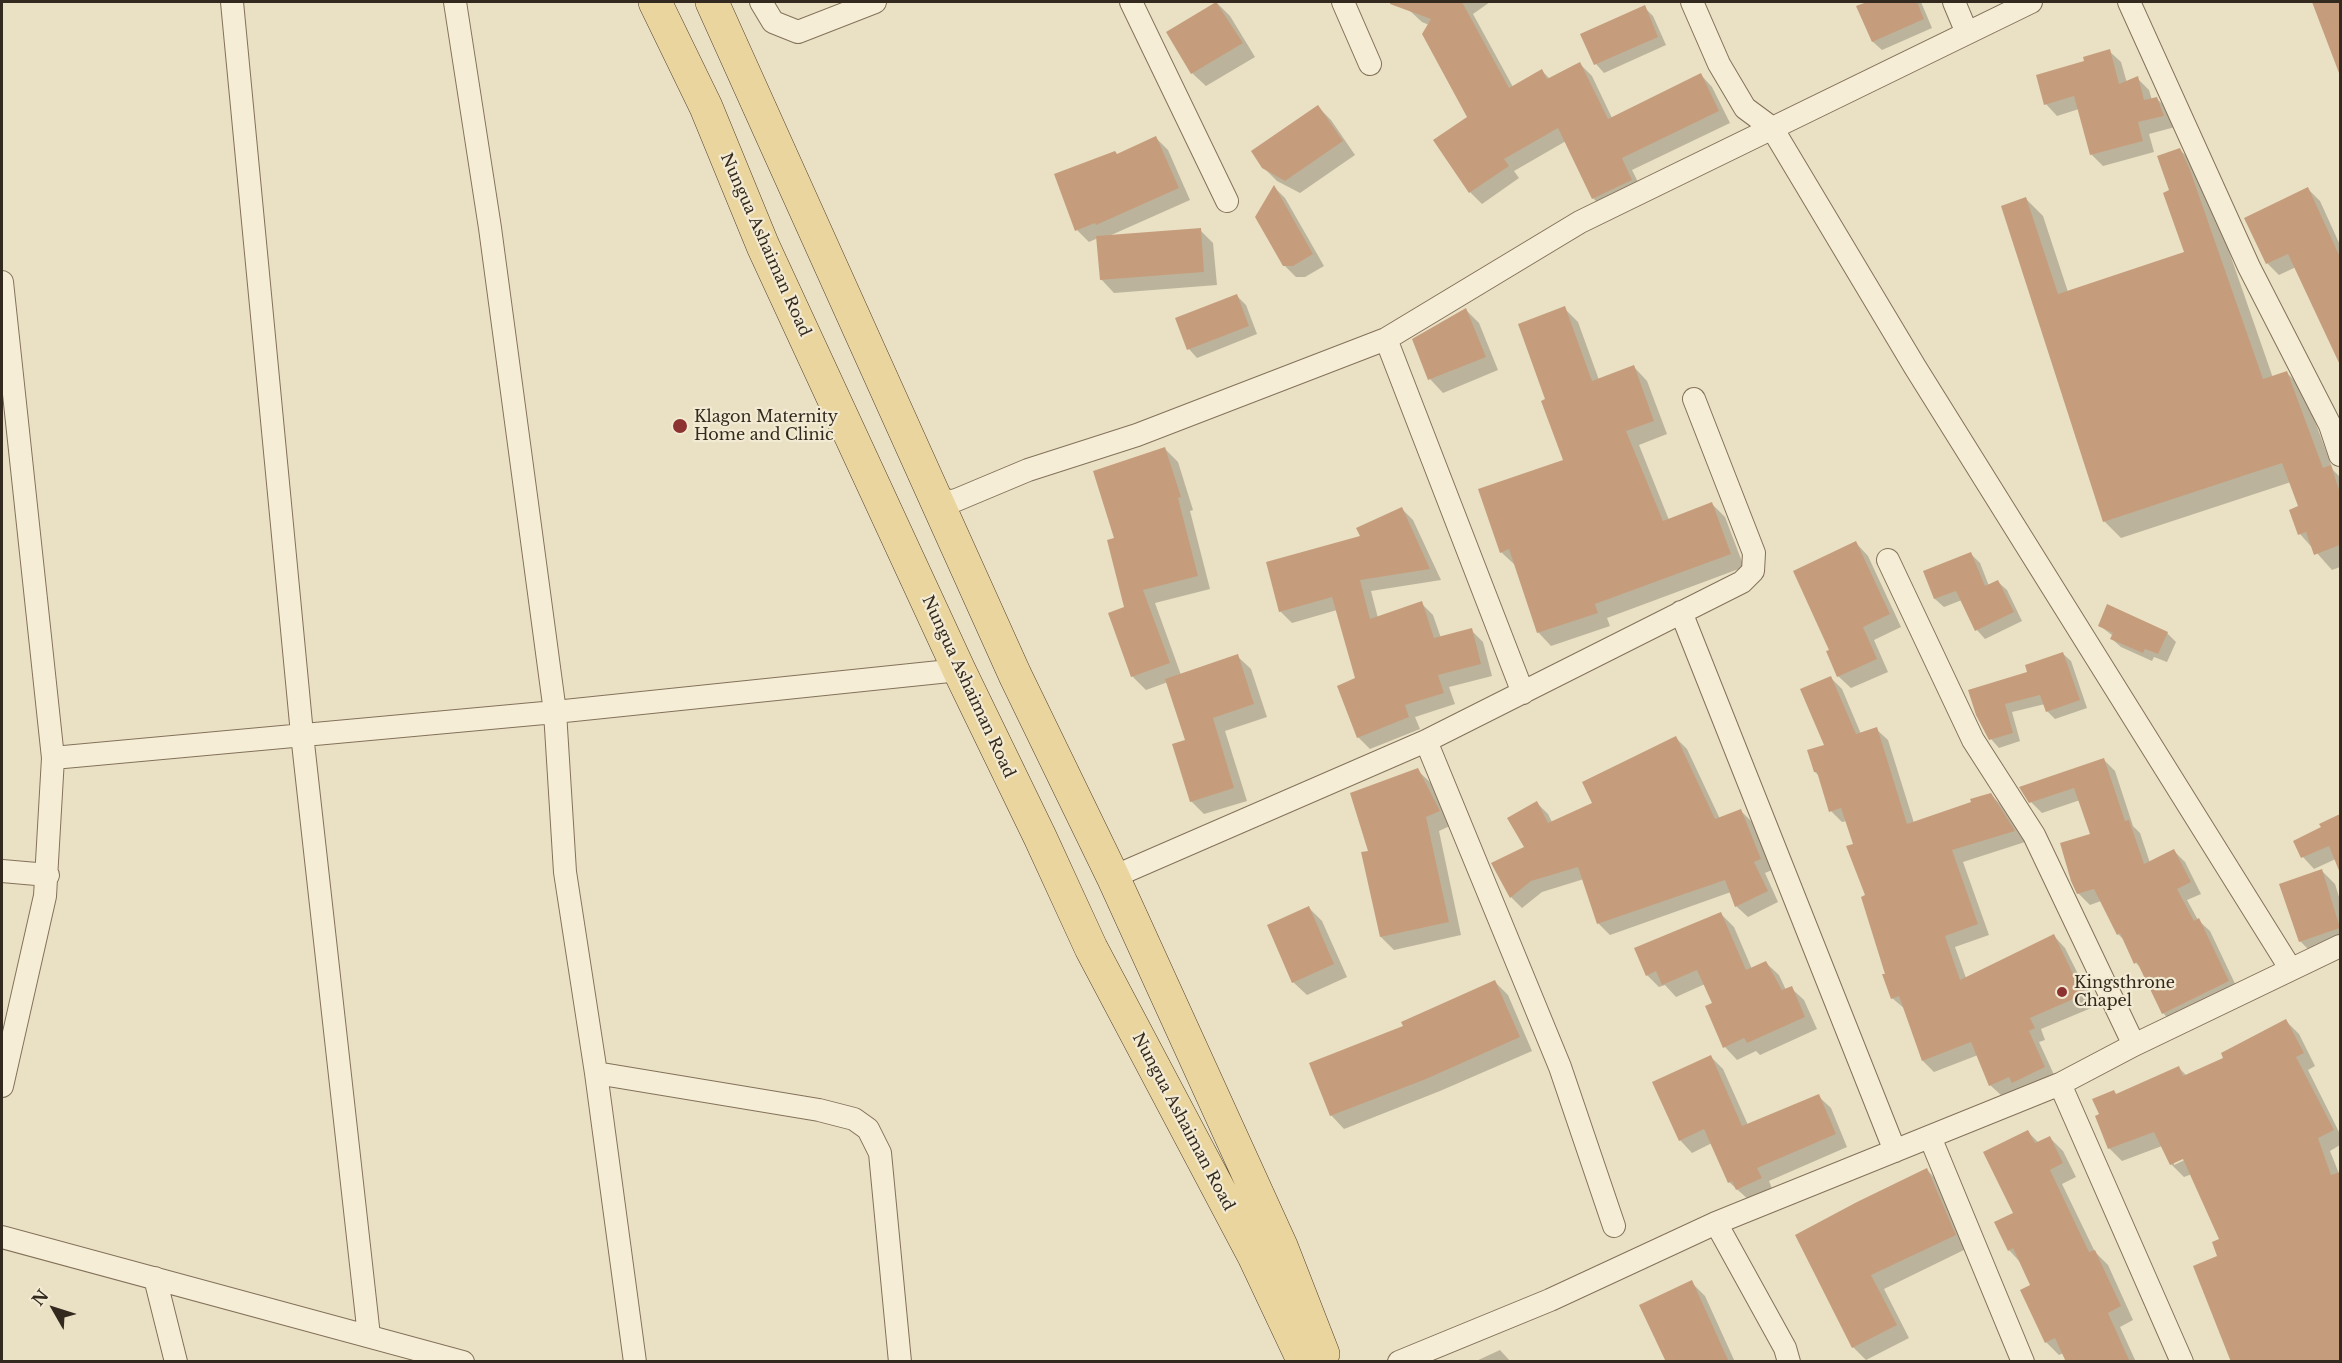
<!DOCTYPE html>
<html>
<head>
<meta charset="utf-8">
<style>
  body { margin:0 }
  #map { position:relative; width:2342px; height:1363px; overflow:hidden; background:#eae0c3; font-family:"Libre Baskerville",serif }
  canvas { display:block }
  .frame { position:absolute; inset:0; border:3px solid #34291e; pointer-events:none }
  .north { position:absolute; left:24px; top:1279px; width:60px; height:60px; -webkit-text-stroke:4px #f2ead2; paint-order:stroke; rotate:309deg; font-size:16px; font-weight:700; line-height:24px; text-align:center; color:#34291e }
  .north::after { content:''; display:block; margin:auto; width:21px; height:27px; background:#34291e; clip-path:polygon(50% 0,100% 100%,50% 72%,0 100%) }
</style>
</head>
<body>
<div id="map">
<canvas width="2342" height="1363"></canvas>
<div class="frame"></div>
<div class="north">N</div>
</div>
<script>
const context = document.querySelector('canvas').getContext('2d');
context.lineJoin = 'round';
function fill(path, color) { context.fillStyle = color; context.fill(path, 'evenodd'); }
const poly = rows => new Path2D(rows.map(r => 'M' + r).join(''));
function stroke(path, color, width, dash) { context.strokeStyle = color; context.lineWidth = width; context.lineCap = dash ? 'butt' : 'round'; context.setLineDash(dash || []); context.stroke(path); }
function label(font, color, halo, rows, align = 'center') {
  context.font = font + ' "Libre Baskerville",serif'; context.lineWidth = 4.5; context.setLineDash([]); context.textBaseline = 'middle'; context.strokeStyle = halo; context.fillStyle = color; for (const [text, x, y, turn = 0] of rows) {
    context.save(); context.translate(x, y); context.rotate((+turn || 0) * Math.PI / 180); context.textAlign = isNaN(turn) ? turn : align; if (halo) context.strokeText(text, 0, 0); context.fillText(text, 0, 0); context.restore();
  }
}
const shadow = poly([
  [1406,2,1490,2,1473,14,1513,87,1542,71,1550,79,1580,64,1592,76,1612,118,1701,75,1712,87,1730,123,1632,170,1643,192,1605,210,1593,198,1566,141,1514,171,1519,178,1482,204,1470,192,1469,117,1429,25,1422,22,1409,10],
  [1871,2,1921,2,1932,28,1882,50,1873,42,1858,7],
  [2314,2,2340,2,2340,73],
  [1217,3,1230,16,1255,57,1206,86,1192,73,1168,32],
  [1644,7,1653,16,1666,45,1604,73,1596,64],
  [2109,51,2121,62,2127,83,2137,78,2149,90,2152,100,2157,99,2169,110,2175,127,2149,134,2154,152,2103,166,2091,154,2079,109,2057,116,2046,104,2086,62],
  [1318,107,1331,120,1355,155,1300,193,1277,181,1263,167],
  [1156,138,1168,150,1190,200,1109,236,1200,230,1213,243,1217,285,1114,293,1101,279,1098,238,1089,242,1077,230,1118,156],
  [2180,150,2197,166,2207,188,2273,378,2287,373,2303,389,2333,470,2340,477,2340,567,2332,570,2300,534,2300,507,2291,482,2121,538,2104,521,2026,199,2043,216,2068,292,2185,253,2171,191],
  [1274,187,1285,198,1324,266,1305,277,1296,277,1284,265],
  [2308,189,2320,201,2340,245,2340,353,2332,344,2296,267,2279,275,2267,263],
  [1237,296,1246,305,1257,334,1197,358,1189,349],
  [1564,308,1578,322,1599,380,1634,367,1647,381,1667,434,1639,445,1669,520,1712,504,1725,517,1744,567,1607,618,1610,626,1551,646,1538,632,1515,565,1501,552,1565,461,1547,400],
  [1466,310,1479,323,1498,370,1443,393,1430,379,1414,340],
  [1165,449,1178,462,1193,510,1190,511,1210,589,1155,603,1181,675,1237,656,1251,669,1267,717,1225,731,1247,801,1204,814,1191,801,1187,741,1168,682,1146,690,1132,676,1126,608,1116,540],
  [1402,509,1413,520,1441,580,1371,591,1378,618,1421,603,1433,615,1441,638,1471,630,1483,642,1492,676,1449,687,1455,704,1415,717,1420,729,1370,749,1358,737,1357,679,1337,610,1292,623,1280,611,1362,537],
  [1856,543,1868,556,1901,627,1874,640,1888,672,1851,688,1838,676,1831,651],
  [1971,554,1980,563,1989,586,1998,582,2007,590,2022,621,1985,639,1977,630,1962,600,1944,607,1935,599,1925,572],
  [2099,625,2167,633,2176,642,2167,662,2154,657,2152,661,2121,647,2112,639,2113,636],
  [2062,653,2071,661,2087,708,2055,719,2047,711,2045,704,2012,712,2020,741,1999,748,1991,739,1978,715,2029,673],
  [1831,678,1842,689,1861,734,1876,729,1888,740,1914,823,1973,803,1990,794,2002,806,2025,842,1963,862,1989,935,1955,947,1966,978,2054,936,2065,948,2081,980,2087,986,2096,1006,2041,1029,2045,1040,2039,1042,2056,1079,2002,1096,1990,1085,1978,1055,1934,1072,1923,1061,1905,1009,1892,998,1855,844,1847,821,1842,822,1831,811,1819,776,1815,772,1826,745],
  [1675,737,1687,749,1720,819,1741,811,1752,822,1772,870,1765,873,1778,902,1748,917,1736,906,1731,892,1610,935,1598,923,1584,879,1542,892,1522,908,1511,897,1537,803,1548,814,1552,822,1594,804],
  [2104,760,2115,771,2133,826,2140,833,2150,863,2174,851,2185,862,2201,894,2187,900,2198,920,2210,931,2239,992,2174,1024,2163,1013,2142,969,2136,963,2126,942,2118,934,2101,901,2090,905,2078,893,2092,835,2080,800,2042,813,2031,802],
  [1417,770,1431,783,1452,825,1439,831,1461,935,1394,950,1381,937,1370,852],
  [2340,816,2340,857,2314,869,2303,857,2295,842,2323,828,2321,824],
  [2322,871,2335,884,2340,900,2340,945,2314,955,2300,941],
  [1309,908,1322,921,1347,977,1307,995,1293,982],
  [1721,914,1734,927,1752,969,1766,963,1779,975,1786,990,1791,988,1804,1000,1817,1029,1760,1055,1756,1051,1737,1060,1725,1047,1714,1003,1705,984,1676,997,1665,985,1659,987,1647,975],
  [1495,982,1508,995,1532,1051,1440,1091,1344,1129,1331,1115,1405,1027],
  [2286,1021,2299,1034,2315,1066,2308,1070,2340,1134,2340,1145,2330,1151,2340,1176,2340,1362,2233,1362,2219,1257,2221,1239,2192,1174,2184,1177,2171,1164,2162,1146,2122,1161,2109,1148,2117,1095,2179,1068,2187,1076,2225,1059],
  [2190,1154,2191,1157,2174,1165,2174,1162],
  [1711,1057,1723,1069,1748,1125,1818,1096,1831,1108,1847,1147,1769,1181,1773,1191,1750,1201,1729,1182,1712,1143,1692,1153,1680,1140],
  [2028,1132,2039,1143,2050,1138,2063,1151,2076,1177,2062,1184,2095,1252,2108,1265,2133,1320,2120,1327,2136,1362,2068,1362,2064,1353,2059,1355,2046,1342,2032,1286,2020,1262,2009,1250],
  [1927,1170,1940,1183,1968,1248,1884,1289,1909,1338,1866,1360,1853,1347,1797,1236],
  [1691,1282,1705,1296,1735,1362,1668,1362],
  [1500,1350,1511,1362,1474,1362]
]);
const building = poly([
  [1216,2,1243,43,1191,74,1166,32],
  [1390,2,1462,2,1509,88,1542,69,1547,79,1580,62,1608,119,1701,73,1719,111,1622,158,1632,180,1592,199,1558,128,1504,159,1509,166,1469,193,1433,140,1467,117,1422,34,1431,19,1390,4],
  [1867,2,1917,2,1924,19,1872,42,1856,6],
  [2312,2,2340,2,2340,72,2339,73],
  [1645,5,1658,37,1594,65,1580,34],
  [2110,49,2119,84,2138,76,2144,100,2157,97,2164,116,2138,122,2143,141,2090,155,2074,96,2044,105,2036,75,2084,61,2083,57],
  [1318,105,1343,141,1285,181,1262,168,1251,151],
  [1156,136,1179,188,1096,225,1095,223,1075,231,1054,174,1115,151,1117,154],
  [2180,148,2190,170,2263,379,2287,371,2323,468,2331,465,2340,493,2340,545,2314,555,2306,532,2298,535,2289,510,2298,506,2282,463,2103,522,2001,206,2026,197,2058,294,2184,252,2163,193,2169,190,2157,156],
  [1274,185,1313,254,1293,266,1283,266,1255,217],
  [2308,187,2340,257,2340,365,2288,254,2266,264,2244,218],
  [1201,228,1204,272,1100,280,1096,236],
  [1237,294,1249,326,1187,350,1175,318],
  [1565,306,1592,381,1634,365,1654,421,1626,431,1663,521,1712,502,1731,554,1595,604,1598,613,1537,633,1509,549,1500,553,1478,489,1563,460,1541,401,1545,399,1518,324],
  [1466,308,1486,357,1428,380,1412,339],
  [1165,447,1181,497,1178,498,1198,576,1143,590,1170,663,1131,677,1108,613,1124,607,1107,540,1114,538,1093,471],
  [1402,507,1430,569,1360,580,1370,619,1422,601,1434,638,1472,628,1481,664,1438,675,1444,693,1405,705,1409,717,1357,738,1337,686,1355,678,1332,597,1279,612,1266,562,1360,536,1356,528],
  [1856,541,1890,614,1863,627,1877,659,1837,677,1826,651,1829,650,1793,571],
  [1971,552,1985,586,1998,580,2014,612,1975,631,1956,591,1934,599,1923,571],
  [2107,604,2168,632,2158,654,2145,649,2143,653,2110,639,2113,633,2098,626],
  [2063,652,2080,700,2046,712,2040,695,2005,704,2013,733,1989,740,1976,715,1968,690,2027,672,2025,665],
  [1238,654,1254,704,1213,718,1234,788,1190,802,1172,744,1185,740,1165,679],
  [1831,676,1856,734,1877,727,1907,824,1971,802,1970,799,1991,793,2014,829,2015,831,1952,850,1978,924,1945,936,1960,980,2054,934,2073,974,2076,973,2085,994,2030,1018,2035,1028,2029,1031,2045,1067,2012,1083,2009,1077,1989,1086,1971,1042,1922,1061,1899,996,1891,999,1882,974,1885,974,1861,897,1865,895,1846,846,1853,844,1841,808,1829,812,1817,772,1814,772,1807,750,1824,745,1800,689],
  [1676,736,1715,819,1741,809,1761,859,1754,862,1768,891,1735,907,1725,880,1597,924,1578,867,1531,881,1510,898,1491,863,1524,847,1507,818,1537,801,1548,823,1592,803,1582,782],
  [2104,758,2125,821,2129,820,2144,864,2174,849,2191,882,2177,889,2194,921,2199,918,2229,981,2162,1014,2137,962,2134,964,2120,933,2117,935,2094,889,2077,894,2071,881,2060,843,2090,834,2074,788,2029,803,2019,787],
  [1418,768,1440,811,1426,817,1449,922,1380,937,1361,852,1368,851,1350,793],
  [2340,814,2340,873,2329,846,2301,858,2293,841,2321,827,2319,824],
  [2322,869,2340,928,2299,942,2279,884],
  [1309,906,1334,964,1292,983,1267,925],
  [1721,912,1746,970,1766,961,1782,990,1792,986,1805,1017,1747,1043,1744,1038,1723,1048,1705,1006,1712,1003,1697,970,1662,985,1656,971,1646,976,1634,948],
  [1495,980,1520,1037,1426,1079,1330,1116,1309,1063,1403,1026,1401,1022],
  [2286,1019,2304,1053,2296,1057,2334,1130,2318,1138,2331,1175,2340,1172,2340,1362,2231,1362,2193,1266,2217,1256,2212,1242,2219,1239,2183,1159,2170,1165,2154,1132,2108,1149,2095,1116,2099,1114,2092,1099,2114,1090,2116,1094,2179,1066,2183,1076,2223,1058,2221,1053],
  [1711,1055,1742,1126,1819,1094,1836,1134,1757,1168,1762,1178,1736,1190,1732,1181,1728,1183,1704,1129,1679,1141,1652,1082],
  [2028,1130,2035,1143,2050,1136,2063,1163,2050,1170,2089,1252,2095,1250,2121,1306,2108,1313,2130,1362,2066,1362,2055,1338,2045,1343,2020,1290,2030,1285,2013,1248,2008,1251,1994,1222,2013,1213,1983,1152],
  [1927,1168,1956,1235,1871,1275,1897,1325,1852,1348,1795,1235,1857,1202],
  [1692,1280,1729,1362,1666,1362,1639,1305]
]);
const minor = poly([
  [232,2,302,734,369,1336],
  [455,2,490,228,555,712,565,872,596,1073,635,1362],
  [761,2,773,22,798,32,875,2],
  [1131,2,1227,201],
  [1343,2,1370,64],
  [1692,2,1719,64,1745,108,1772,128,1915,367,2290,968],
  [1954,2,1967,33],
  [2129,2,2249,267,2330,425,2340,455],
  [2,282,53,758,45,896,2,1086],
  [1386,339,1523,693],
  [938,500,954,501,1028,470,1137,435,1386,339,1580,222,2031,2],
  [1888,560,1973,740,2034,835,2134,1045],
  [1681,612,1895,1151],
  [1426,741,1560,1067,1614,1226],
  [53,758,555,712,959,670],
  [2,871,48,875],
  [1113,877,1426,741,1742,582,1753,571,1754,553,1694,399],
  [596,1073,819,1110,854,1119,868,1129,880,1153,900,1362],
  [2060,1084,2182,1362],
  [1930,1137,2023,1362],
  [1716,1223,1785,1348,1789,1362],
  [2,1237,463,1362],
  [155,1278,176,1362],
  [1399,1362,1550,1300,1716,1223,2060,1084,2134,1045,2340,946]
]);
const primary = poly([
  [655,2,706,107,763,246,959,670,1040,837,1091,948,1254,1256,1304,1362],
  [712,2,1015,675,1113,877,1281,1246,1323,1354]
]);
const markers = [
  [680,426,8,"#8c3331"],
  [2062,992,6,"#8c3331"]
];
const streetNames = [
  ["Nungua Ashaiman Road",765,245,66],
  ["Nungua Ashaiman Road",968,687,65],
  ["Nungua Ashaiman Road",1183,1122,62]
];
const poiNames = [
  ["Klagon Maternity",694,417],
  ["Home and Clinic",694,435],
  ["Kingsthrone",2074,983],
  ["Chapel",2074,1001]
];
fill(shadow, '#0003');
fill(building, '#c59d7c');
stroke(minor, '#83725b', 24);
stroke(primary, '#51402f', 34);
stroke(minor, '#f6edd6', 22);
stroke(primary, '#ead59e', 33);
for (const [x, y, r, color] of markers) { const dot = new Path2D(); dot.arc(x, y, r, 0, 2 * Math.PI); context.fillStyle = color; context.fill(dot); stroke(dot, '#f2ead2', 2); }
label('16px', '#34291e', '#f2ead2', streetNames);
label('16px', '#34291e', '#f2ead2', poiNames, 'left');
</script>
</body>
</html>
